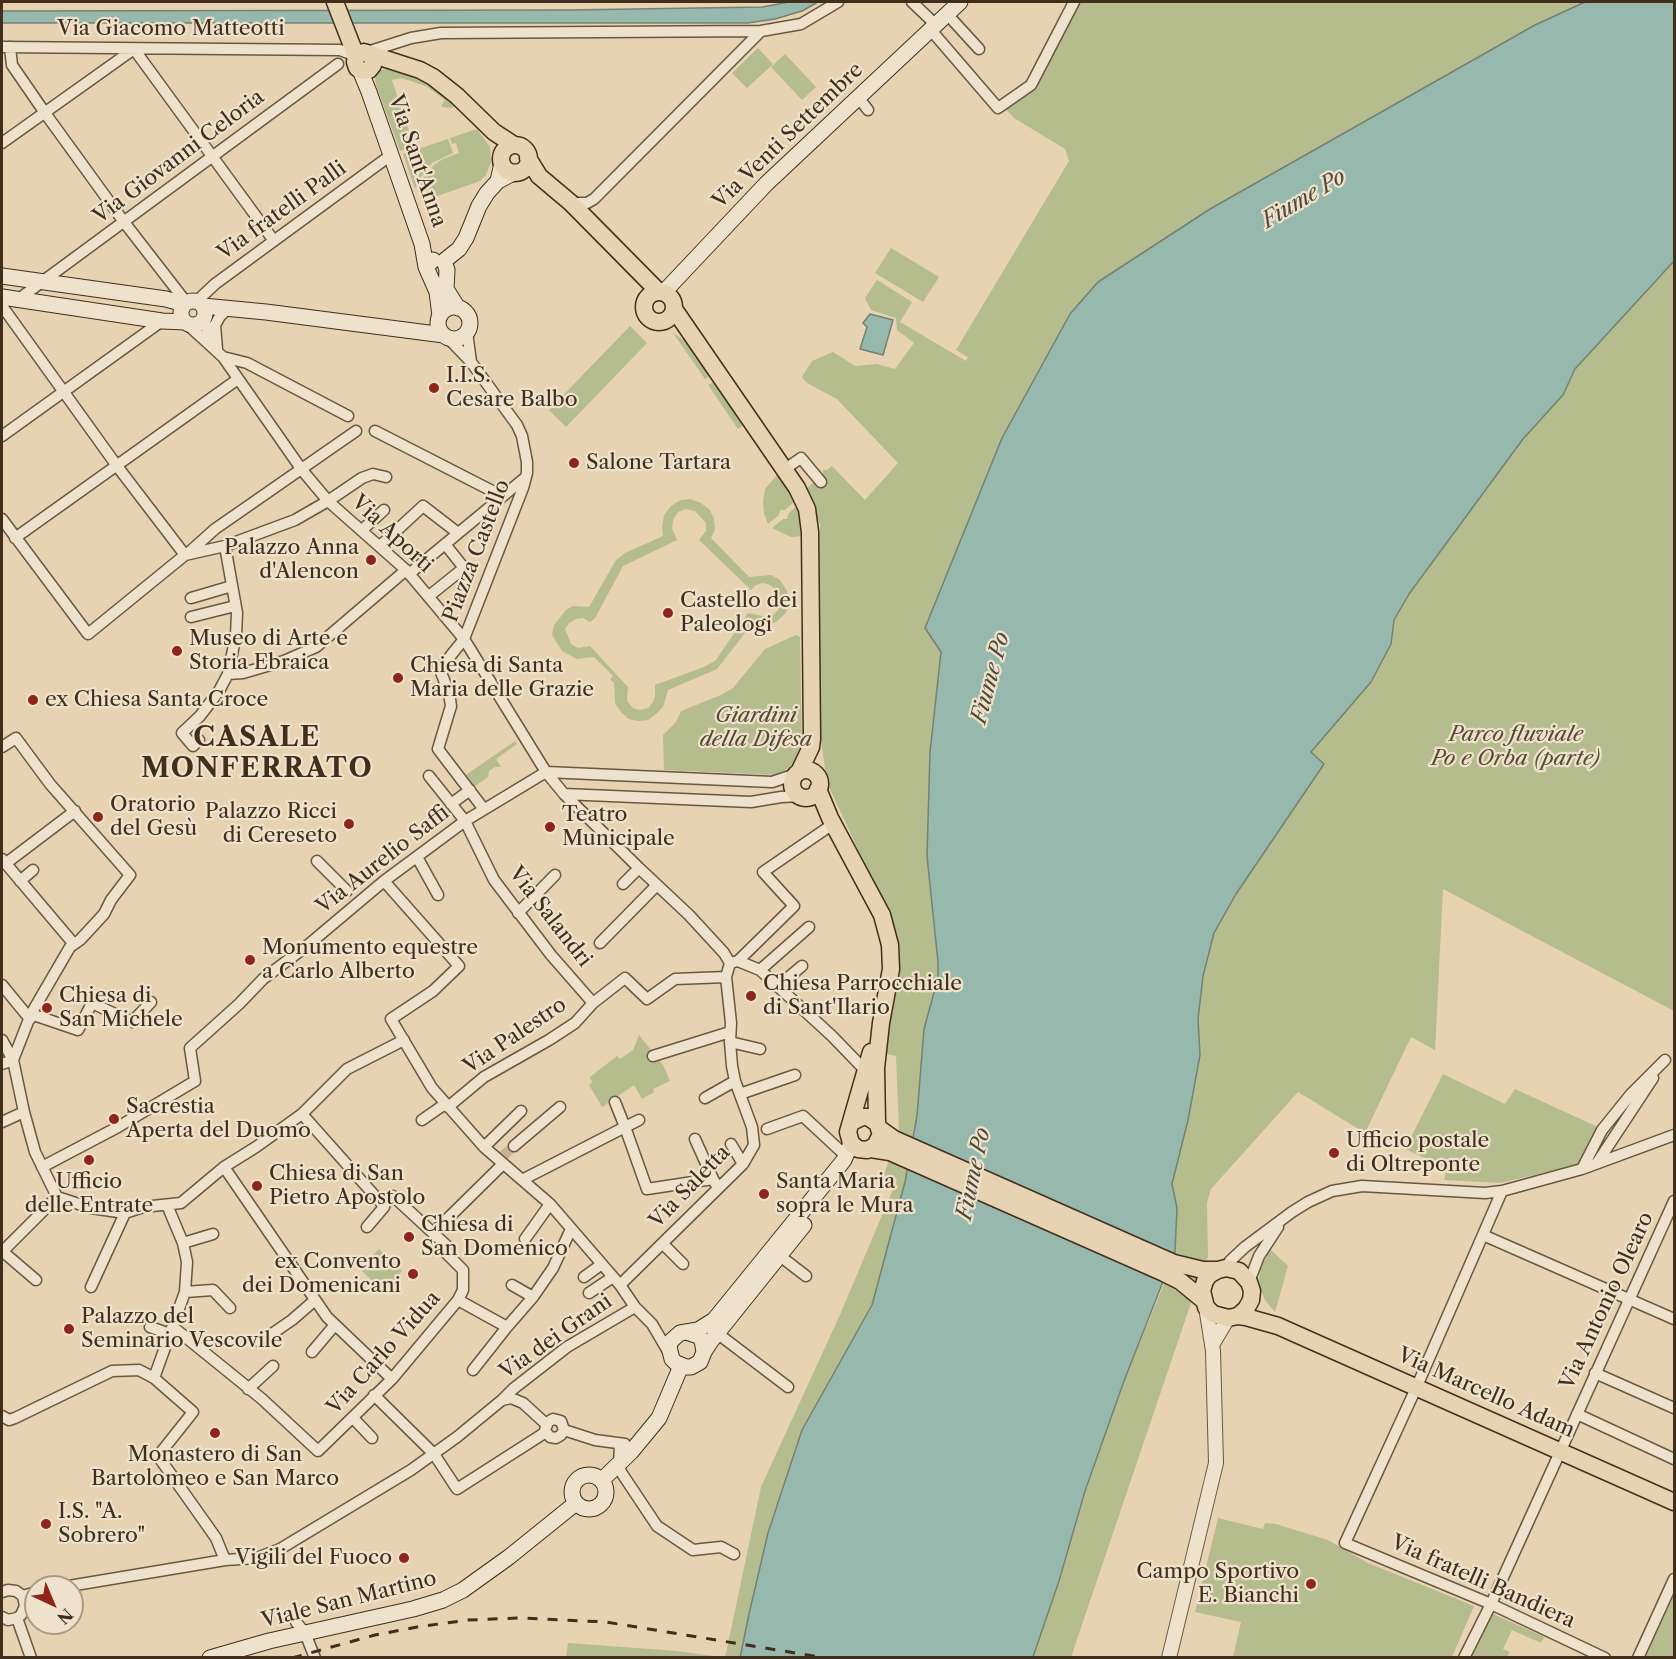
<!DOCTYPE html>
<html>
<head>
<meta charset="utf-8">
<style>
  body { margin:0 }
  #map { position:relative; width:1676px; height:1659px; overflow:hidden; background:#e7d2b2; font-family:"Libre Caslon Text",serif }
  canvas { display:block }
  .frame { position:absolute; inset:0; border:3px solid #412e1c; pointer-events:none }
  .north { position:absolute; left:24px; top:1575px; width:60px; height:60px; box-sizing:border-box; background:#efe2cd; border:2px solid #a99a86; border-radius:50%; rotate:136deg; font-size:16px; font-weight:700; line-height:24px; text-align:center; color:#412e1c }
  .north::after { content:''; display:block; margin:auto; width:21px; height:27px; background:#8f2418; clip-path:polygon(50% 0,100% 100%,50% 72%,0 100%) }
</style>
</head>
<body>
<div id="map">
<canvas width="1676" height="1659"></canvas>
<div class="frame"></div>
<div class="north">N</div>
</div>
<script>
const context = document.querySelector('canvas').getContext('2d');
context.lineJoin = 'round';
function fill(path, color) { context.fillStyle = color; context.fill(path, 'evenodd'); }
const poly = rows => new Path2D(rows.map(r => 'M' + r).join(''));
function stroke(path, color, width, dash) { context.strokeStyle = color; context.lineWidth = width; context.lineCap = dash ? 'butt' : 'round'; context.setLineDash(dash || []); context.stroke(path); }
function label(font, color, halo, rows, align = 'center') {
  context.font = font + ' "Libre Caslon Text",serif'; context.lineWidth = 4.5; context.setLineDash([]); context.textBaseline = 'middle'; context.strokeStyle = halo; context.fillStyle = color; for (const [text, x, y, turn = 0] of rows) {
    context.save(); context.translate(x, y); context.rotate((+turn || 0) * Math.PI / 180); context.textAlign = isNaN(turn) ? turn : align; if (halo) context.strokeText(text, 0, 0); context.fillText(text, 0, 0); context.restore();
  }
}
const green = poly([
  [1075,2,1674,2,1674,1011,1443,889,1435,1050,1411,1037,1365,1133,1298,1092,1211,1189,1207,1203,1208,1257,1191,1303,1071,1657,1033,1657,1059,1581,1085,1491,1124,1381,1164,1284,914,1135,905,1182,872,1305,802,1430,749,1614,740,1657,725,1658,761,1487,839,1317,897,1180,884,1175,899,1129,896,1056,881,1053,888,913,827,783,819,725,817,605,820,525,806,489,823,474,823,470,827,470,832,466,865,500,898,463,837,399,807,383,802,377,812,361,833,352,855,366,877,364,895,369,914,343,897,330,896,318,871,310,865,298,877,280,912,302,900,322,966,361,968,357,956,350,1069,161,1065,149,1014,118,1001,104,1031,87],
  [758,48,773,64,747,88,732,73],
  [785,54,816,87,802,100,771,67],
  [390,69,416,76,430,84,456,104,452,108,443,107,441,106,445,100,426,86,401,78,392,80,414,147,400,151,376,85,375,78,379,70],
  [477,129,490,147,491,162,486,175,480,181,432,198,429,189,419,193,419,187,421,180,434,165,443,159,459,153,456,143,452,144,450,138],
  [448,139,453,153,432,163,420,178,415,189,403,154],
  [891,248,939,277,923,302,875,273],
  [630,326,647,343,566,427,549,410],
  [673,333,685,341,710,376,705,379],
  [714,382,745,424,738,429,708,385],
  [778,474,795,501,785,510,780,510,779,515,768,524,764,513,763,501,765,489],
  [690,499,701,503,710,510,714,519,715,530,711,538,749,577,771,575,780,580,787,591,790,602,786,613,776,622,760,627,752,624,717,669,668,690,663,707,656,714,648,720,638,721,629,719,621,712,615,703,614,683,610,679,613,676,594,657,577,659,562,651,552,635,554,625,566,610,573,606,589,607,616,560,625,553,663,536,662,527,664,515,671,506,681,500],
  [686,509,695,511,706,523,706,531,699,540,751,590,756,585,763,583,770,585,775,589,780,602,778,610,773,615,767,617,748,613,716,660,704,667,655,685,655,696,653,702,648,708,640,710,633,708,627,701,628,687,590,646,578,648,571,644,565,629,569,623,576,619,583,618,590,622,595,618,623,566,677,540,672,528,673,520,678,512],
  [797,506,803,536,791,537,772,528,783,519,787,519,788,514],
  [796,635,800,637,802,755,794,766,776,775,664,770,663,735,676,722,681,711,721,695,733,688,765,649],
  [515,741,517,744,496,759,501,767,495,767,489,771,488,777,472,788,463,777],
  [639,1035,663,1065,670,1081,653,1089,654,1092,642,1099,634,1085,602,1107,589,1085,592,1082,590,1077,617,1056,620,1059,633,1050],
  [1443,1074,1505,1104,1515,1089,1602,1129,1577,1165,1500,1183,1444,1180,1447,1168,1405,1149],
  [379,1249,402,1271,383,1291,360,1269],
  [1270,1249,1288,1266,1275,1312,1265,1300,1261,1290,1259,1279,1260,1269],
  [1218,1518,1263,1529,1265,1523,1276,1524,1328,1540,1368,1563,1474,1606,1452,1657,1233,1657,1241,1622,1195,1612],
  [1674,1593,1674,1657,1643,1657],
  [1493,1614,1544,1637,1541,1643,1512,1630,1503,1649,1510,1652,1507,1657,1471,1657],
  [568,1643,677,1651,720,1657,566,1657]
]);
const water = poly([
  [789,2,818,2,802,11,775,19,748,23,2,23,2,11,570,10,762,7,789,2],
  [1585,2,1674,2,1674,261,1575,369,1563,395,1523,439,1409,594,1394,620,1391,644,1371,682,1311,752,1324,764,1236,894,1214,933,1203,976,1198,1019,1200,1055,1188,1120,1172,1184,1177,1208,1175,1251,1124,1381,1085,1491,1059,1581,1033,1657,740,1658,749,1614,768,1533,802,1430,872,1305,905,1182,917,1116,924,1029,938,978,938,962,927,856,930,752,941,652,925,628,1002,438,1070,314,1098,282,1210,209,1535,25,1585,2],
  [870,314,893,320,883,355,860,349,867,327,863,323,870,314]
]);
const minorTunnel = poly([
  [503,1156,514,1146]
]);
const minor = poly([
  [912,2,935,24],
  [947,14,979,49],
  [930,29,998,108,1031,85,1074,2],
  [2,47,340,50,356,56],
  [10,47,12,65,45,113,124,222,186,302],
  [367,52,411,38,441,33,761,31,801,24,838,2],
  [858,97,868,110],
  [2,143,134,49,274,241],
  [571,203,587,203,594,199,761,31],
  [16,301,338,64],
  [197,301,215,284,391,155],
  [2,306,117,466,185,555,88,634,2,519],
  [204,318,208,333,214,344],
  [188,325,223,357,302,470,328,501,406,570,464,639,546,772,564,794,639,868,689,915,724,953,730,963],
  [467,332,471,362],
  [448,338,471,362,517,425,522,436,527,462,527,473,523,488,464,639,444,664,439,667,449,693,451,706,438,749,483,808],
  [217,349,215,325,220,316,230,307],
  [223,357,247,363,348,416],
  [375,431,502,496],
  [2,436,162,321],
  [785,469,801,458,821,482],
  [362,530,384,510],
  [15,538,238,379],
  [380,546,423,506,458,533],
  [185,555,225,546,295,520,328,501,362,478,373,474,386,477],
  [186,555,215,529,356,431],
  [409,574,526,477],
  [429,596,464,568,445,544],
  [191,598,232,586],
  [191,617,235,606],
  [228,674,243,673,284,661,316,647,406,570],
  [199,740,193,746,182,733,200,716,219,691,228,674,236,635,237,613,225,546],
  [2,747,16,738,50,784,130,875,111,900,104,914,80,940,70,947,31,1014,13,1060,2,1064],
  [546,772,772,782,796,774],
  [429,776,465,821,494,880,551,955,593,1003],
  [564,794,751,802,781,797,801,796],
  [451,804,470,790],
  [417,857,438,895],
  [2,859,73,943],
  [317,861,347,891],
  [5,864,75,811],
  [20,881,33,870],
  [384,881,459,966,433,991,391,1019,432,1088,484,1147,550,1204,620,1285,635,1307,652,1324,669,1353],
  [623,884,639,868],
  [518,913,555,875],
  [600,943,657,885],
  [738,961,794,906,763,872,833,824],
  [734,962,738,961,760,970,832,1036,861,1066],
  [760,970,809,927],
  [2,985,30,1019],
  [778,986,802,966],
  [31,1014,78,1030,92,1003,132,1022,151,1002],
  [2,1040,13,1060,24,1112,35,1152,57,1197],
  [730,1042,760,1049],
  [653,1056,730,1032],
  [740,1094,795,1075],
  [705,1098,735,1081],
  [615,1102,625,1127,639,1120],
  [448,1107,484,1077,549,1040,575,1023,593,1003,625,978,647,999,675,979,726,977],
  [422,1120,445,1104],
  [2,1122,24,1112],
  [767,1129,803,1116,846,1156],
  [695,1139,713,1179],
  [731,1144,743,1164],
  [514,1146,560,1107],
  [484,1147,521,1111],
  [1597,1163,1653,1078],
  [42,1167,118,1127,195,1081,190,1048,239,1004,263,979,308,945,384,881,465,821,546,772],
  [224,1167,327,1317,392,1379],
  [1582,1169,1602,1130,1631,1094,1665,1060],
  [522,1180,625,1127,647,1189,713,1179,718,1188],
  [1502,1191,1417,1386,1345,1543,1491,1604,1605,1658],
  [57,1197,91,1208,125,1213,143,1207,181,1203,224,1167,256,1147,302,1114,347,1069,404,1040],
  [367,1227,384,1207,383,1205],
  [433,1233,502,1165],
  [1483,1235,1674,1319],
  [525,1239,550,1204],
  [183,1243,213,1234],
  [663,1244,683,1264],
  [2,1251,36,1280],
  [2,1252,57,1197],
  [780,1256,806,1276],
  [1226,1268,1230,1261,1245,1247,1292,1212,1308,1202,1332,1191,1362,1186,1485,1193,1502,1191,1582,1169,1674,1135],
  [584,1277,602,1264],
  [1249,1282,1259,1256,1278,1227],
  [512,1285,533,1297],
  [620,1285,743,1164,754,1145,752,1127,735,1081,732,1066,730,1042,731,1023,726,977,730,963],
  [91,1287,125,1213],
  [185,1292,213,1290,230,1308],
  [589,1293,613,1277],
  [458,1300,507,1327,533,1297,553,1268,571,1229],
  [150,1327,170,1334],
  [173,1327,262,1399,318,1451,392,1379,458,1300,463,1290,463,1270,444,1251,446,1245,393,1196,383,1205,302,1114],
  [717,1333,788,1387],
  [260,1342,292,1320,315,1300],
  [312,1352,334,1326],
  [473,1370,507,1327],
  [1595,1373,1674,1408],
  [154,1378,185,1292,187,1262,183,1243,167,1205],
  [248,1389,273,1366],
  [374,1395,434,1454,457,1489,546,1432],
  [502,1400,513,1389,567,1347,635,1307],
  [1577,1414,1674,1459],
  [2,1416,9,1420,15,1418,112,1371,139,1370,154,1378,193,1412,158,1456,216,1538,225,1560],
  [353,1418,372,1438],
  [545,1430,548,1422,553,1419,561,1421,564,1430],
  [564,1430,595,1440,625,1444],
  [546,1432,550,1437,556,1438,561,1435,564,1430],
  [620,1444,619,1464,621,1472,657,1526,693,1550,721,1547,734,1554],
  [63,1587,225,1560,257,1558,280,1549,411,1470,457,1437,502,1400,511,1398,523,1403,546,1424],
  [2,1592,8,1590,16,1591,23,1596,25,1606,21,1615,17,1618,8,1620,2,1617],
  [23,1596,36,1592],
  [17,1618,31,1658],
  [296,1622,305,1633,315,1658],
  [1464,1658,1491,1604,1674,1201],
  [1638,1658,1674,1579]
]);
const tertiary = poly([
  [1212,1345,1228,1318],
  [1169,1658,1216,1463,1213,1351,1206,1307]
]);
const secondary = poly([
  [360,70,369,92,422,244,426,267],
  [498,181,502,163],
  [433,260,426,267,437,292,440,316],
  [444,261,459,249,466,238,479,206,487,193,498,181,515,172],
  [444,261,447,270,446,289,458,308],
  [2,276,166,299,184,304],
  [664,292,766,184,960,2],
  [2,297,162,321,185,322],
  '181 313a12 12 0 1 1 24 0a12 12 0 1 1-24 0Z',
  [203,306,266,312,444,335],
  '438 323a16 16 0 1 1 32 0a16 16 0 1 1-32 0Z',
  [686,1332,698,1336,702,1340,704,1352,700,1362,691,1367,686,1367,676,1363,672,1359,669,1347,671,1341,680,1333,698,1330,714,1320,844,1160,851,1143],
  [704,1352,711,1341,804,1225],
  '572 1492a17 17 0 1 1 34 0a17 17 0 1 1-34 0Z',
  [602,1480,631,1452,659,1418,681,1366],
  [210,1658,269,1641,413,1609,443,1600,463,1590,509,1557,576,1503]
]);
const primary = poly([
  [335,2,356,56],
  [372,56,373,65,369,70,363,71,357,68,355,62,356,56,364,52,420,70,433,77,457,96,494,132,514,145],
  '501 159a14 14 0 1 1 28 0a14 14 0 1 1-28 0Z',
  [528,158,539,176,571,203,659,292],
  '644 307a15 15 0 1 1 30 0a15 15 0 1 1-30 0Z',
  [674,309,797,488,807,509,810,532,812,739,811,747,799,772],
  '792 784a14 14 0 1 1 28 0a14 14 0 1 1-28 0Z',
  [818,789,830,818,882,915,890,945,891,969,881,1023,876,1068,877,1123],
  [852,1122,862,1117,868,1117,877,1123,881,1134,875,1146,867,1150,858,1149,851,1143,848,1132,871,1052],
  [880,1129,894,1139,1174,1263,1203,1270,1218,1270],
  [871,1149,890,1152,1164,1273,1180,1281,1202,1299],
  [1238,1316,1246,1309,1251,1300,1252,1291,1249,1282,1239,1271,1226,1268,1218,1270,1209,1275,1205,1281,1202,1291,1206,1307,1213,1314,1228,1318,1238,1316,1246,1317,1278,1326,1674,1502]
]);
const rail = poly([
  [292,1658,375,1635,417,1627,468,1620,520,1618,606,1622,826,1658]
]);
const markers = [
  [434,388,6,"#8f2418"],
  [574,463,6,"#8f2418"],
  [371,560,6,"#8f2418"],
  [668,613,6,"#8f2418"],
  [177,651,6,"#8f2418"],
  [398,678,6,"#8f2418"],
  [33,700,6,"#8f2418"],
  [98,817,6,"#8f2418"],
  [349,824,6,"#8f2418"],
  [550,827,6,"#8f2418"],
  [250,960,6,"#8f2418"],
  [751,996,6,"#8f2418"],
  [47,1008,6,"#8f2418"],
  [114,1119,6,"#8f2418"],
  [1334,1153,6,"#8f2418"],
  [89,1160,6,"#8f2418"],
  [257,1186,6,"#8f2418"],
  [764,1194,6,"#8f2418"],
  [409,1237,6,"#8f2418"],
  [413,1274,6,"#8f2418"],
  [69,1329,6,"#8f2418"],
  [215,1433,6,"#8f2418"],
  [46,1524,6,"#8f2418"],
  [404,1558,6,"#8f2418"],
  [1311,1584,6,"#8f2418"]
];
const streetNames = [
  ["Via Giacomo Matteotti",171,29],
  ["Via Venti Settembre",788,136,-44],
  ["Via Giovanni Celoria",179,157,-37],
  ["Via Sant'Anna",417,161,71],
  ["Via fratelli Palli",282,211,-36],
  ["Via Aporti",392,534,43],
  ["Piazza Castello",477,551,-69],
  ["Via Aurelio Saffi",383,860,-38],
  ["Via Salandri",550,917,52],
  ["Via Palestro",515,1036,-34],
  ["Via Saletta",690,1187,-46],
  ["Via Antonio Olearo",1607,1301,-65],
  ["Via dei Grani",556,1337,-35],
  ["Via Carlo Vidua",384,1353,-48],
  ["Via Marcello Adam",1486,1393,24],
  ["Via fratelli Bandiera",1483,1582,24],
  ["Viale San Martino",349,1600,-14]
];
const poiNames = [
  ["I.I.S.",446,376],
  ["Cesare Balbo",446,400],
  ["Salone Tartara",586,463],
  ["Palazzo Anna",359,548,"right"],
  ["d'Alencon",359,572,"right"],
  ["Castello dei",680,601],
  ["Paleologi",680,625],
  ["Museo di Arte e",189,639],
  ["Storia Ebraica",189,663],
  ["Chiesa di Santa",410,666],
  ["Maria delle Grazie",410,690],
  ["ex Chiesa Santa Croce",45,700],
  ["Oratorio",110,805],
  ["del Gesù",110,829],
  ["Palazzo Ricci",337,812,"right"],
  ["di Cereseto",337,836,"right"],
  ["Teatro",562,815],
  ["Municipale",562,839],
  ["Monumento equestre",262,948],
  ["a Carlo Alberto",262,972],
  ["Chiesa Parrocchiale",763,984],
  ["di Sant'Ilario",763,1008],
  ["Chiesa di",59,996],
  ["San Michele",59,1020],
  ["Sacrestia",126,1107],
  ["Aperta del Duomo",126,1131],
  ["Ufficio postale",1346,1141],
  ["di Oltreponte",1346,1165],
  ["Chiesa di San",269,1174],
  ["Pietro Apostolo",269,1198],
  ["Ufficio",89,1182,"center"],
  ["delle Entrate",89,1206,"center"],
  ["Santa Maria",776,1182],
  ["sopra le Mura",776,1206],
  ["Chiesa di",421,1225],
  ["San Domenico",421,1249],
  ["ex Convento",401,1262,"right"],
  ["dei Domenicani",401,1286,"right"],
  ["Palazzo del",81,1317],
  ["Seminario Vescovile",81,1341],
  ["Monastero di San",215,1455,"center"],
  ["Bartolomeo e San Marco",215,1479,"center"],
  ["I.S. \"A.",58,1512],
  ["Sobrero\"",58,1536],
  ["Vigili del Fuoco",392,1558,"right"],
  ["Campo Sportivo",1299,1572,"right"],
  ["E. Bianchi",1299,1596,"right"]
];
const parkNames = [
  ["Giardini",756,716],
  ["della Difesa",756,740],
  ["Parco fluviale",1516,735],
  ["Po e Orba (parte)",1516,759]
];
const waterNames = [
  ["Fiume Po",1304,199,-31],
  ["Fiume Po",991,678,-75],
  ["Fiume Po",974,1174,-78]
];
const districtNames = [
  ["CASALE",257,738],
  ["MONFERRATO",257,769]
];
fill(green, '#b5bc8d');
fill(water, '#97b8ad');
stroke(water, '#758173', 1.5);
stroke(minorTunnel, '#c6b194', 10, [10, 5]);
stroke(minor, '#6a5742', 13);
stroke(tertiary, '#6a5742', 16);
stroke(secondary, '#412e1c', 17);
stroke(primary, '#412e1c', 19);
stroke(minor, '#efe2cd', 10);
stroke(tertiary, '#efe2cd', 14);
stroke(secondary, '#efe2cd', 15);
stroke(primary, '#e7d2b2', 16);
stroke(rail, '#412e1c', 3, [10, 10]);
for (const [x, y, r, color] of markers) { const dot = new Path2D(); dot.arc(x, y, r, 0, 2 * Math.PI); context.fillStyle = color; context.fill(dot); stroke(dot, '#efe2cd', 2); }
label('21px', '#412e1c', '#efe2cd', streetNames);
label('21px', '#412e1c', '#efe2cd', poiNames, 'left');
label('italic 21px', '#584a33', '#efe2cd', parkNames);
label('italic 22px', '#524a39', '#efe2cd', waterNames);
context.letterSpacing = '1.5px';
label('bold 27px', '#412e1c', '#efe2cd', districtNames);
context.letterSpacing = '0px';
</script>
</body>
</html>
